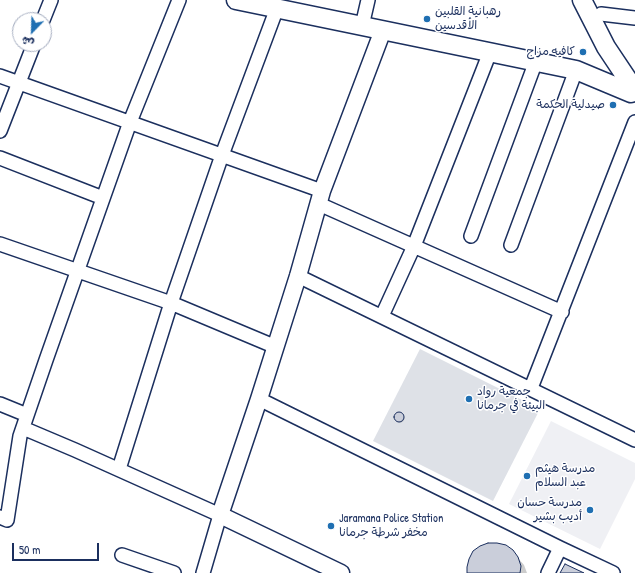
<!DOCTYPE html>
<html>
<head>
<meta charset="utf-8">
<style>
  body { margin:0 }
  #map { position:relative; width:635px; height:573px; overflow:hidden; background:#fff; font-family:"Patrick Hand","Playpen Sans Arabic",sans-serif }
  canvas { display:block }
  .north { position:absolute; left:12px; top:12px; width:40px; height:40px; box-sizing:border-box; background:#fff; border:1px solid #a4acbf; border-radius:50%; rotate:203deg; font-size:11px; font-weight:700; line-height:16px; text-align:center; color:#1b2f5e }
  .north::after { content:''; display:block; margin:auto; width:14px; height:18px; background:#1f6fb2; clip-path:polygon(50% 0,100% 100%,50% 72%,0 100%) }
  .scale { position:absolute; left:12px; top:543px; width:87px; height:18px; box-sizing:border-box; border:2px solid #1b2f5e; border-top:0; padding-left:5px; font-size:12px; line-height:14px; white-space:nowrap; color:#1b2f5e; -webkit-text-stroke:3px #fff; paint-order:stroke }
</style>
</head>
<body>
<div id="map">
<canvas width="635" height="573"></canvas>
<div class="north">ش</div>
<div class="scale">50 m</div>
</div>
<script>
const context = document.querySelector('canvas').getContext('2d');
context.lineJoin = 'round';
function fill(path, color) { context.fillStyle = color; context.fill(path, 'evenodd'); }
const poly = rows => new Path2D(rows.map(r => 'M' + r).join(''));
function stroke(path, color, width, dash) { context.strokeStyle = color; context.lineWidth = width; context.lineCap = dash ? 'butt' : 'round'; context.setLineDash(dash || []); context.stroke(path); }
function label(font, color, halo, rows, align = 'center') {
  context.font = font + ' "Patrick Hand","Playpen Sans Arabic",sans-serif'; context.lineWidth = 3; context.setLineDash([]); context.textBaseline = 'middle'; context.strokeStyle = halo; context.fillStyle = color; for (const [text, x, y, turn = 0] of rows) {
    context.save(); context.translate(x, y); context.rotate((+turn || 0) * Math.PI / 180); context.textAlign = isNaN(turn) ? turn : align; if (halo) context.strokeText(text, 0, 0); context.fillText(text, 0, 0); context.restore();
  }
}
const built = poly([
  [551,421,635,463,635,479,600,549,509,504]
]);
const green = poly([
  [420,349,540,409,493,501,373,441]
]);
const shadow = poly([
  '395.5 418a4.5 4.5 0 1 1 9 0a4.5 4.5 0 1 1-9 0Z',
  [512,551,524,565,527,573,468,573]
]);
const building = poly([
  '394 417a5 5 0 1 1 10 0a5 5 0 1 1-10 0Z',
  [488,543,497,543,506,545,513,550,518,557,521,566,520,573,467,573,467,567,469,559,473,551,480,546,488,543],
  [565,564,584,573,560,573,565,564]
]);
const minor = poly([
  [601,14,635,18],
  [43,20,51,0],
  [362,26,368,0],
  [0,76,322,191],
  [0,131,34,44],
  [0,158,103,198],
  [319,204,562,312],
  [471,236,536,61],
  [0,244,171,303,276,347],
  [511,245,576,70],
  [298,276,635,440],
  [382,316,414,246,490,52],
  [531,388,635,122],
  [259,399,560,548,613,573],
  [0,404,27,415],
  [23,428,75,450,220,515,203,573],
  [119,469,171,303,222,155,277,8],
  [0,517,7,520,20,436,46,360,130,122,179,0],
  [122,555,174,573],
  [548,573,560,548]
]);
const tertiary = poly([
  [341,573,220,515,259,399,298,276,322,191,383,30]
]);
const secondary = poly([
  [236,0,576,70,631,93],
  [582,0,606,47,630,83]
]);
const markers = [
  [427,19,4,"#1f6fb2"],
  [583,52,4,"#1f6fb2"],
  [613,105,4,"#1f6fb2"],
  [469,399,4,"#1f6fb2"],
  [527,476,4,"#1f6fb2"],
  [590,510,4,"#1f6fb2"],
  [331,526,4,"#1f6fb2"]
];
const poiNames = [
  ["رهبانية القلبين",435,12],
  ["الأقدسين",435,26],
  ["كافيه مزاج",575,52,"right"],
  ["صيدلية الحكمة",605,105,"right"],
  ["جمعية رواد",477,392],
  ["البيئة في جرمانا",477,406],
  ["مدرسة هيثم",535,469],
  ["عبد السلام",535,483],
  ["مدرسة حسان",582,503,"right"],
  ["أديب بشير",582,517,"right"],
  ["Jaramana Police Station",339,519],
  ["مخفر شرطة جرمانا",339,533]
];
fill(built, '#eff0f4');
fill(green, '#dee1e7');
fill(shadow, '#0003');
fill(building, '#caceda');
stroke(building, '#1b2f5e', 1);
stroke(minor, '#1b2f5e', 16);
stroke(tertiary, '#1b2f5e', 19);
stroke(secondary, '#1b2f5e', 21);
stroke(minor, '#fff', 13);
stroke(tertiary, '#fff', 16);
stroke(secondary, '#fff', 18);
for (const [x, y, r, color] of markers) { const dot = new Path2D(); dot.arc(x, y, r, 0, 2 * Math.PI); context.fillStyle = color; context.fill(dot); stroke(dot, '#fff', 1.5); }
label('12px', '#1b2f5e', '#fff', poiNames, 'left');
</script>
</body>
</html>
